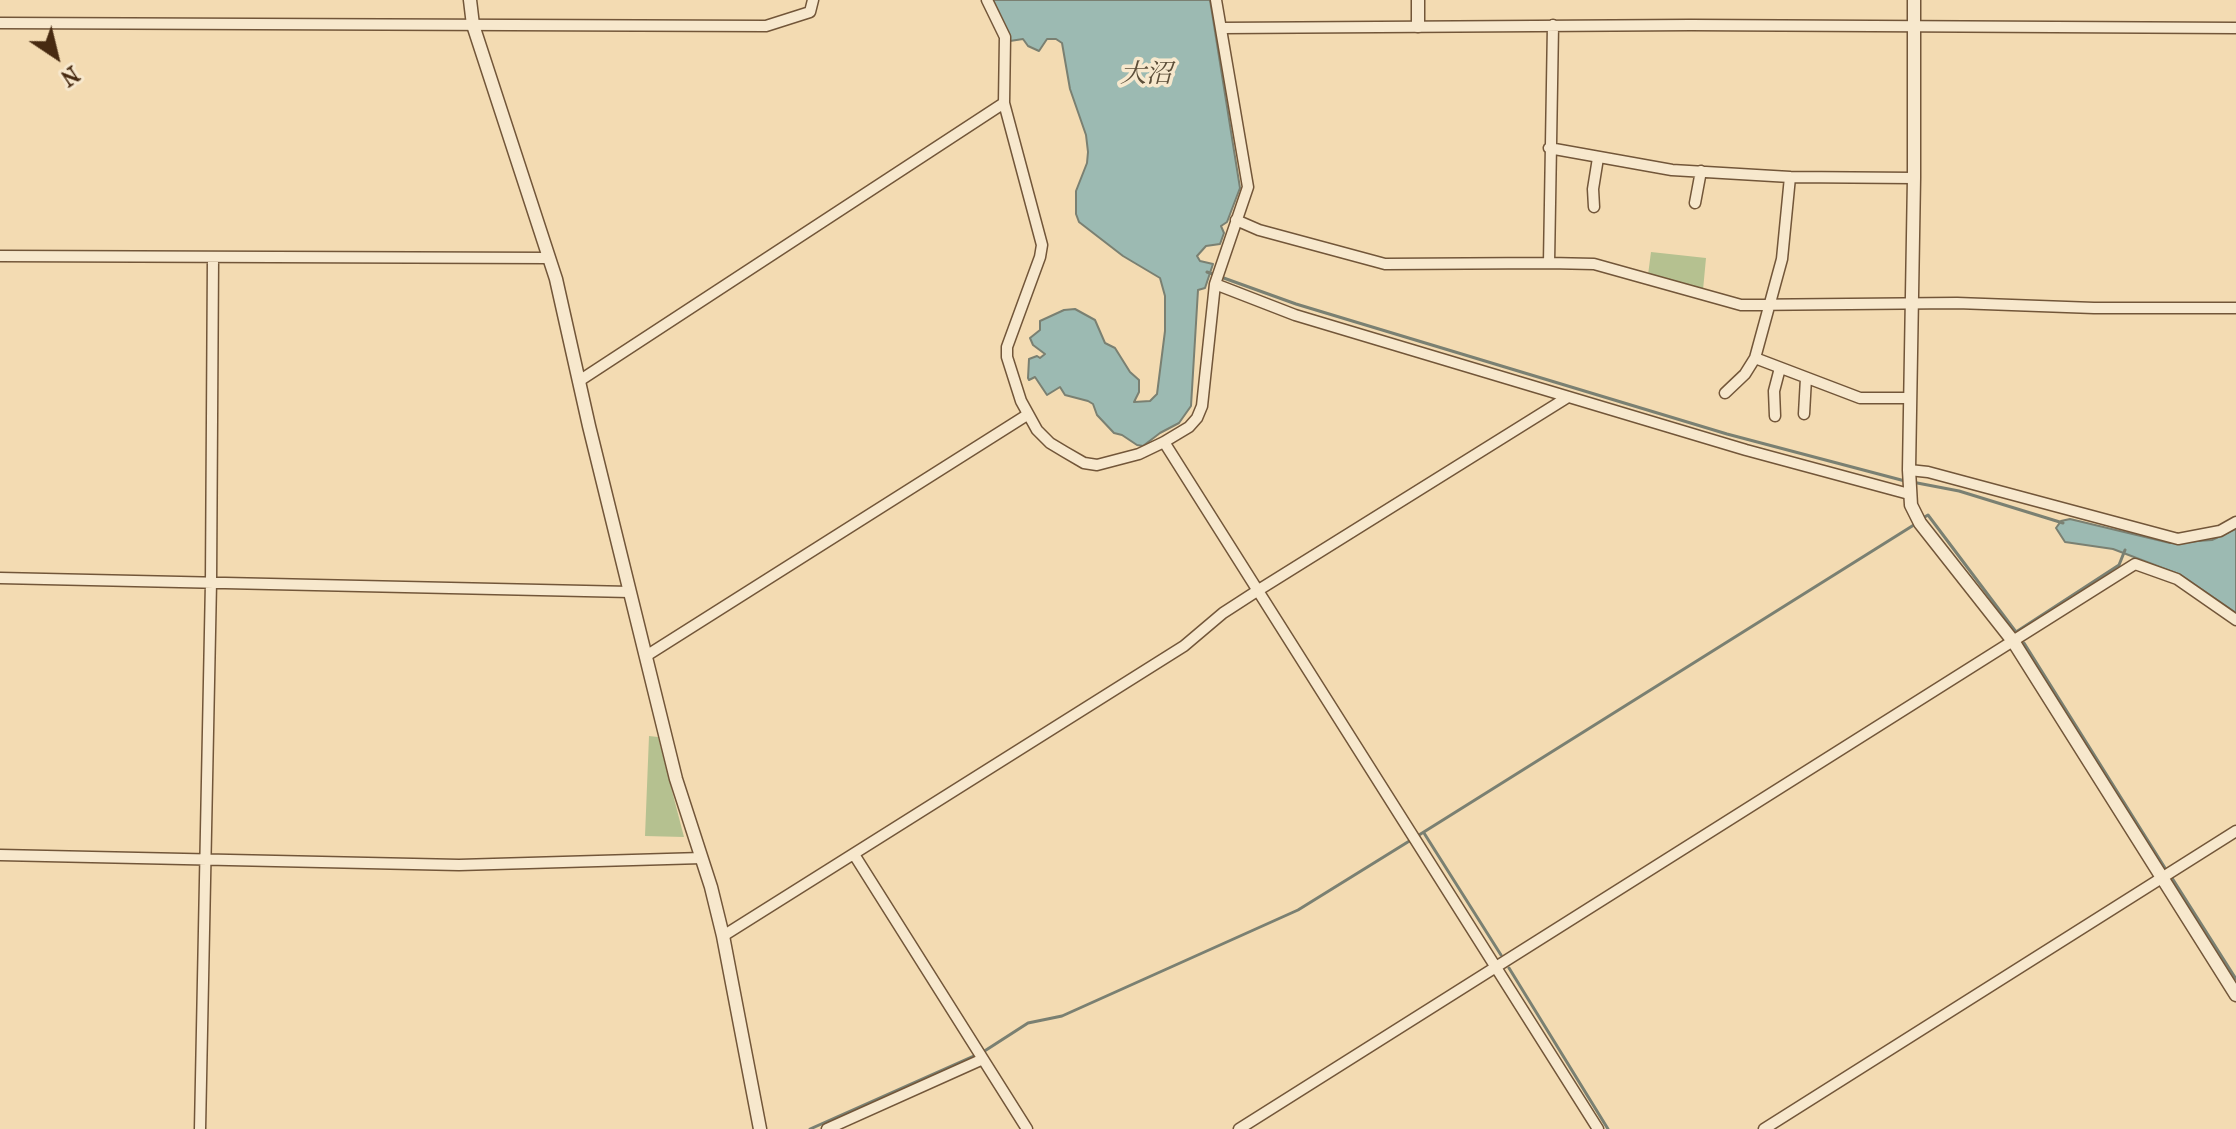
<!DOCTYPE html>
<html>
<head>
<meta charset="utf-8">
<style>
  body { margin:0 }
  #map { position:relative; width:2236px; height:1129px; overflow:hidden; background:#f3dbb2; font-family:"IM FELL French Canon",serif }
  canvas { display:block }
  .north { position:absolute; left:16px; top:16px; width:80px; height:80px; -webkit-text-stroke:6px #f7e8cd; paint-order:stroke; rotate:145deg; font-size:22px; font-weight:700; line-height:32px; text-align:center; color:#472a11 }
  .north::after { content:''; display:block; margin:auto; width:28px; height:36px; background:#472a11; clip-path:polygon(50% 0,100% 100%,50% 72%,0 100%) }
</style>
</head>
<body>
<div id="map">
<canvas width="2236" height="1129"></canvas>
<div class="north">N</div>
</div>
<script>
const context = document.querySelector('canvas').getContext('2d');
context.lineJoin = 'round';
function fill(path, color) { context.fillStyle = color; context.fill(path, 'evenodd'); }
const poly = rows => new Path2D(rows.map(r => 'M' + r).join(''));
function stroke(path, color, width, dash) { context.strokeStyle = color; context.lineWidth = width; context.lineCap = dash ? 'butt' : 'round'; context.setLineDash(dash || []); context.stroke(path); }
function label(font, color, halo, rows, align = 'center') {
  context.font = font + ' "IM FELL French Canon","Noto Serif JP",serif'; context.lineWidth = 7; context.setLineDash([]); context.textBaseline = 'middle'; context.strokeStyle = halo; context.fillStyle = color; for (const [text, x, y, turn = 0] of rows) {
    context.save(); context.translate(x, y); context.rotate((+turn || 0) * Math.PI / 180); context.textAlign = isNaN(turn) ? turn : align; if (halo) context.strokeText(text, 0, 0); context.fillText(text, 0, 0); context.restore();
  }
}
const green = poly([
  [1651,252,1706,258,1703,290,1648,275],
  [649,736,658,737,684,837,645,836]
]);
const water = poly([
  [991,0,1210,0,1240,188,1227,222,1221,226,1224,233,1220,244,1206,246,1197,256,1200,261,1213,264,1205,288,1198,290,1191,406,1179,423,1160,433,1143,446,1137,445,1122,435,1114,433,1097,415,1093,404,1088,401,1065,395,1060,387,1047,395,1035,377,1029,380,1028,378,1029,359,1037,356,1040,358,1045,354,1033,345,1030,338,1040,330,1040,321,1064,310,1075,309,1095,320,1105,343,1115,348,1130,372,1139,380,1139,392,1134,402,1150,401,1157,394,1165,331,1165,296,1160,278,1123,256,1079,222,1076,214,1076,191,1087,163,1088,152,1086,135,1070,89,1062,43,1056,39,1047,39,1039,51,1028,46,1023,39,1010,41,991,0],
  [2070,519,2170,543,2212,540,2236,529,2236,613,2181,575,2113,549,2065,542,2056,528,2061,521,2070,519]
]);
const stream = poly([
  [1207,272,1296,304,1727,434,1905,481],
  [1912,482,1959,491,2063,523],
  [1923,518,1928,515,2016,632,2119,565,2125,550],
  [2024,643,2165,868],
  [1424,833,1501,955],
  [1419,835,1917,523],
  [2172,878,2236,979],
  [1509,968,1608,1129],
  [983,1052,1028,1023,1062,1016,1298,910,1411,840],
  [810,1129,976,1055]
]);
const minor = poly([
  [987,0,1005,37,1004,103,1042,245,1040,257,1007,347,1007,357,1021,401,1037,430,1050,443,1065,452,1084,463,1097,465,1139,454,1164,442,1189,427,1197,418,1202,406,1215,284,1248,187,1216,0],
  [0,23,766,26,810,12,813,0],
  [1553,25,1549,263,1594,264,1741,305,1957,303,2094,308,2236,308],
  [1222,28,1691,25,2236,28],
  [1549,148,1672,170,1790,177,1914,178],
  [1695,203,1701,171],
  [1594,207,1593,189,1598,158],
  [1236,220,1259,230,1385,264,1549,263],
  [0,256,549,258],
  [1215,284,1295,315,1746,450,1909,494],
  [1755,358,1782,259,1790,177],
  [579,381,1004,103],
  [1725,393,1745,374,1755,358,1860,398,1910,398],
  [1804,414,1806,378],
  [1775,416,1774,391,1780,368],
  [1164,442,1598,1129],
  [1909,470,1928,472,2178,539,2220,531,2236,522],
  [0,578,630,592],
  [646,656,1027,415],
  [0,855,459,865,702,858],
  [855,856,1027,1129],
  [723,936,1184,646,1223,613,1257,591,1568,397],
  [200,1129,211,582,213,257],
  [827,1129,983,1059],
  [1239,1129,2135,564,2177,579,2236,620],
  [1764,1129,2236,831]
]);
const tertiary = poly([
  [470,0,473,25,556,279,589,426,676,779,711,887,723,936,760,1129],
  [1914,0,1914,178,1909,470,1911,505,1920,523,2013,641,2236,995],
  [1418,26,1418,0]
]);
const waterNames = [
  ["大沼",1146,76]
];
fill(green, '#b5c190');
fill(water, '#9cbab2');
stroke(water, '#7a8072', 2);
stroke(stream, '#7a8072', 3);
stroke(minor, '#725639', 13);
stroke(tertiary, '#725639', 15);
stroke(minor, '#f7e8cd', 10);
stroke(tertiary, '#f7e8cd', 12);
label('italic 26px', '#5c4e39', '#f7e8cd', waterNames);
</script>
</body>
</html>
